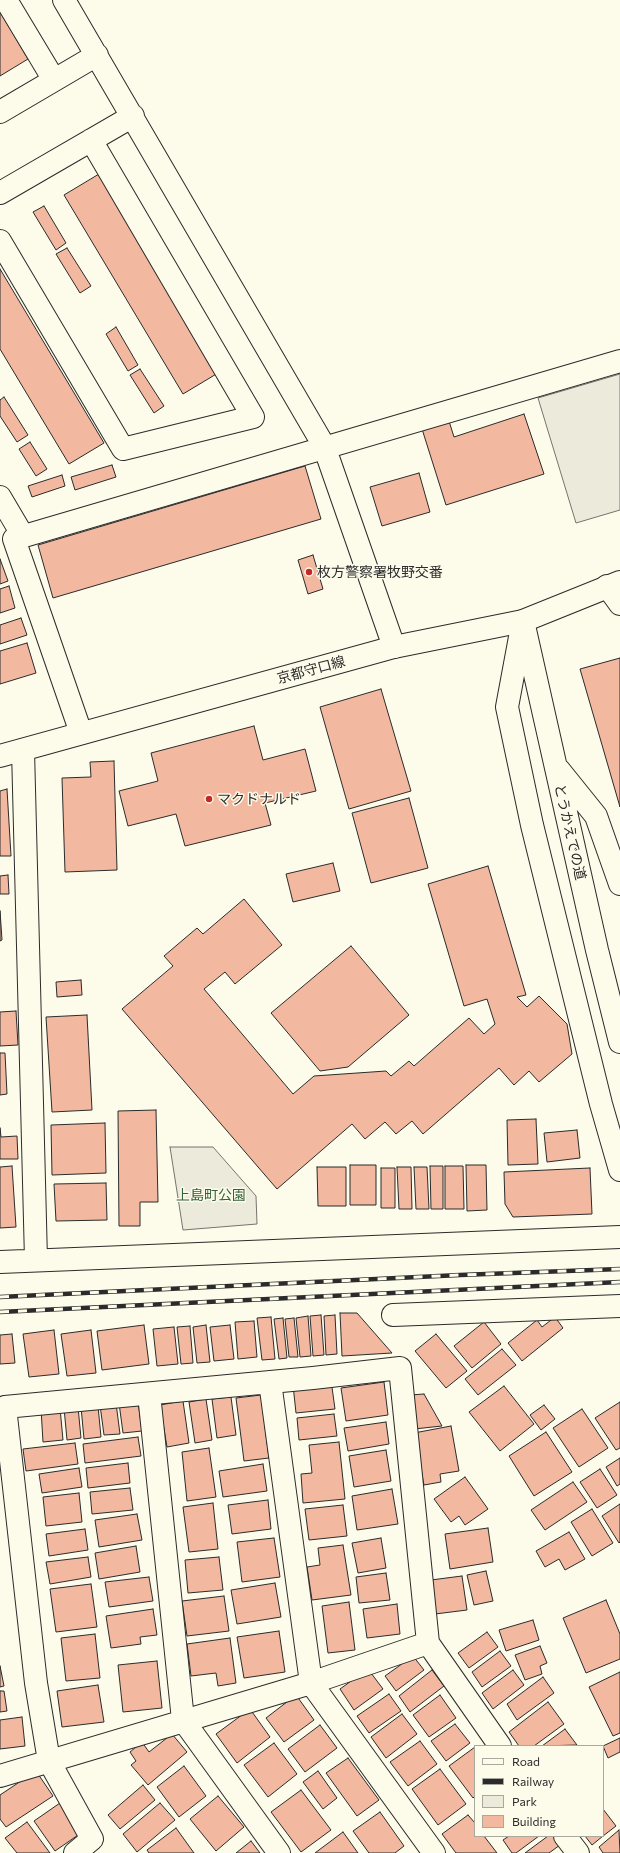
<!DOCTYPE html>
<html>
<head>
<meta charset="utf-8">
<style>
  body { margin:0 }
  #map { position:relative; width:620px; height:1853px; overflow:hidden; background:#fdfbea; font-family:Commissioner,sans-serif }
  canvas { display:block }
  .legend { position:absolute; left:474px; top:1745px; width:130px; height:92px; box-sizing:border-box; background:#fdfbea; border:1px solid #a9a89e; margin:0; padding:5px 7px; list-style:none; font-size:12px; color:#2b2b2b }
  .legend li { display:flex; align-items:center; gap:8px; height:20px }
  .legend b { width:20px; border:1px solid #a9a89e }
</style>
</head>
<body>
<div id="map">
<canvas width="620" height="1853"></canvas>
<ul class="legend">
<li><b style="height:5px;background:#fdfbea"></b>Road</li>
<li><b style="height:5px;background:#2b2b2b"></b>Railway</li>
<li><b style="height:11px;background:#ecebdb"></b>Park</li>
<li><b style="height:11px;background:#f2b8a0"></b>Building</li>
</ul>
</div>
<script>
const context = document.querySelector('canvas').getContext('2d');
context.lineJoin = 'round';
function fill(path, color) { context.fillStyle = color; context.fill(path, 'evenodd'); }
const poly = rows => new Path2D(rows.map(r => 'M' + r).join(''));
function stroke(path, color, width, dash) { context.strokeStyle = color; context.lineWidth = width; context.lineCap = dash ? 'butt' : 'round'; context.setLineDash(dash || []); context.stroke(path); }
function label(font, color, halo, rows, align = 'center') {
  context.font = font + ' Commissioner,"Noto Sans JP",sans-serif'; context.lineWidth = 3; context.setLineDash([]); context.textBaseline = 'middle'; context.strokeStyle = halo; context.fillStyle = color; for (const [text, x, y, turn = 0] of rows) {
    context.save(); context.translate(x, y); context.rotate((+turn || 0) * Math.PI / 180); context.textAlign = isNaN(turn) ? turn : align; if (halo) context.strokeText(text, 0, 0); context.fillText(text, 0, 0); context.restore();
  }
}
const green = poly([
  [620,374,620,510,576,523,538,398,620,374],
  [170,1147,213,1147,256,1196,257,1224,183,1230,170,1147]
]);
const building = poly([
  [0,12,28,59,0,76,0,12],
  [99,174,218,373,183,394,64,195,99,174],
  [44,206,66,243,56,250,33,212,44,206],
  [67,248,91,286,80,293,56,254,67,248],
  [0,269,104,443,69,464,0,349,0,269],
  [116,327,138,365,128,371,106,334,116,327],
  [140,369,164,406,154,413,130,375,140,369],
  [4,397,28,435,17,442,0,416,0,400,4,397],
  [524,414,544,474,446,505,422,429,449,421,454,437,524,414],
  [30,442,47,469,36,476,19,449,30,442],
  [112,465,116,477,75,490,71,477,112,465],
  [305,466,321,519,53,598,38,545,305,466],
  [419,473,430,512,382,526,370,487,419,473],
  [62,475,65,486,32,497,28,486,62,475],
  [313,555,323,589,308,594,298,560,313,555],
  [0,559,8,581,0,584,0,559],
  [9,586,15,608,0,613,0,589,9,586],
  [21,618,27,635,0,644,0,625,21,618],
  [27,643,36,673,0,684,0,651,27,643],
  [620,658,620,807,580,669,620,658],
  [381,689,411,791,349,809,320,707,381,689],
  [254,726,263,760,305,749,316,791,265,803,271,825,185,846,176,814,128,826,119,791,158,781,151,753,254,726],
  [114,761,117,870,65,872,62,778,91,777,90,762,114,761],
  [7,789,11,856,0,856,0,791,7,789],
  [409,798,428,868,371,883,352,813,409,798],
  [333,863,340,891,293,902,286,874,333,863],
  [488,866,526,995,517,997,527,1007,539,996,567,1024,572,1054,539,1082,529,1071,514,1085,499,1068,423,1134,412,1121,396,1134,385,1122,365,1139,352,1124,277,1189,122,1009,173,966,164,956,197,928,203,934,244,899,282,945,235,984,225,972,204,989,293,1094,314,1076,386,1071,391,1076,409,1061,414,1066,469,1018,484,1034,495,1024,487,999,464,1006,428,884,488,866],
  [8,875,9,894,0,894,0,876,8,875],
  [0,911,2,940,0,941,0,911],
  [351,946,409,1015,348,1067,320,1071,271,1013,351,946],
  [81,980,82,995,57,997,56,982,81,980],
  [16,1011,18,1045,0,1046,0,1012,16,1011],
  [87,1015,92,1110,52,1112,46,1017,87,1015],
  [0,1053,5,1053,7,1094,0,1095,0,1053],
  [156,1110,158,1202,140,1202,140,1226,119,1226,118,1111,156,1110],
  [536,1119,538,1164,508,1165,507,1120,536,1119],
  [105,1123,106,1173,52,1175,51,1125,105,1123],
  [0,1128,1,1137,17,1136,18,1159,0,1159,0,1128],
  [577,1130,580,1158,547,1162,544,1133,577,1130],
  [350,1165,376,1165,376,1205,350,1205,350,1165],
  [466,1165,486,1165,487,1210,467,1211,466,1165],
  [12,1166,16,1227,0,1228,0,1167,12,1166],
  [430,1166,443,1166,443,1209,431,1209,430,1166],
  [445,1166,463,1166,464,1209,445,1209,445,1166],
  [317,1167,346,1167,346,1206,318,1206,317,1167],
  [397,1167,411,1167,412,1209,399,1209,397,1167],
  [414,1167,427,1167,429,1209,416,1209,414,1167],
  [381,1168,395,1168,395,1208,381,1208,381,1168],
  [590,1168,592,1214,513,1217,505,1204,504,1172,590,1168],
  [106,1183,107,1220,56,1221,54,1184,106,1183],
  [340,1313,357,1313,392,1353,342,1356,340,1313],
  [321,1315,324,1355,313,1356,310,1316,321,1315],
  [335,1315,337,1354,326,1355,324,1316,335,1315],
  [308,1316,311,1356,300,1357,296,1318,308,1316],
  [271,1317,275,1359,262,1360,257,1318,271,1317],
  [555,1317,563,1328,522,1361,508,1343,537,1320,542,1327,555,1317],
  [283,1318,287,1358,279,1359,274,1319,283,1318],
  [294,1318,298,1357,289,1357,285,1319,294,1318],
  [254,1321,257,1357,238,1359,235,1322,254,1321],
  [484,1322,501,1344,472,1368,454,1346,484,1322],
  [144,1325,149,1364,102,1370,97,1331,144,1325],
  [206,1325,210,1362,197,1363,193,1327,206,1325],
  [230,1325,234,1359,214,1361,210,1327,230,1325],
  [190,1326,193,1363,181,1364,177,1327,190,1326],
  [174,1327,178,1364,157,1366,153,1329,174,1327],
  [54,1330,59,1374,29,1377,23,1334,54,1330],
  [91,1330,96,1373,67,1376,61,1334,91,1330],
  [12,1334,15,1363,0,1364,0,1335,12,1334],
  [436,1334,467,1371,446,1388,415,1351,436,1334],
  [502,1349,516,1365,478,1395,465,1379,502,1349],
  [331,1380,335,1409,296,1413,293,1385,331,1380],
  [384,1382,388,1415,346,1421,341,1388,384,1382],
  [504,1386,534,1424,500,1451,469,1412,504,1386],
  [424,1394,442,1426,414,1429,410,1395,424,1394],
  [261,1395,269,1458,244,1461,236,1398,261,1395],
  [231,1397,236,1435,217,1438,212,1399,231,1397],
  [206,1399,212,1440,195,1443,189,1402,206,1399],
  [138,1401,142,1431,123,1433,119,1403,138,1401],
  [183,1401,189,1443,167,1447,160,1405,183,1401],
  [620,1402,620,1448,616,1450,595,1418,620,1402],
  [116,1403,120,1434,104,1435,100,1405,116,1403],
  [544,1405,555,1419,541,1430,530,1415,544,1405],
  [98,1406,101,1437,84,1439,81,1407,98,1406],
  [78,1407,81,1438,67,1440,64,1408,78,1407],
  [60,1408,63,1440,43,1442,41,1409,60,1408],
  [582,1409,608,1448,579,1467,553,1428,582,1409],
  [334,1414,337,1436,299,1440,297,1418,334,1414],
  [386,1422,389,1444,348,1451,344,1428,386,1422],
  [451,1426,459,1471,440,1474,441,1482,424,1485,414,1433,451,1426],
  [546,1432,572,1472,534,1496,509,1456,546,1432],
  [138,1437,141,1456,85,1463,83,1444,138,1437],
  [339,1442,345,1499,303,1503,301,1474,312,1473,309,1445,339,1442],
  [75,1443,78,1464,26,1471,23,1449,75,1443],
  [209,1448,216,1497,187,1501,182,1452,209,1448],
  [386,1450,391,1481,354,1487,349,1456,386,1450],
  [620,1458,620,1484,617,1486,606,1467,620,1458],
  [128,1463,130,1483,88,1488,86,1468,128,1463],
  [263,1464,267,1491,223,1497,219,1471,263,1464],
  [79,1468,82,1487,42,1493,39,1474,79,1468],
  [600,1469,617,1495,597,1508,580,1482,600,1469],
  [465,1477,488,1509,465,1525,459,1516,451,1522,434,1499,465,1477],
  [573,1482,587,1502,545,1530,531,1510,573,1482],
  [130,1488,133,1510,92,1514,90,1492,130,1488],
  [392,1489,398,1524,357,1530,352,1496,392,1489],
  [79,1493,82,1522,46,1526,43,1497,79,1493],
  [268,1500,271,1529,232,1534,228,1505,268,1500],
  [213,1503,218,1549,189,1552,183,1507,213,1503],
  [620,1504,620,1542,619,1543,602,1516,620,1504],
  [343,1505,347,1536,309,1540,305,1509,343,1505],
  [592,1509,613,1543,592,1556,571,1522,592,1509],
  [137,1514,142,1540,99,1547,95,1520,137,1514],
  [488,1528,493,1562,450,1569,445,1534,488,1528],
  [85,1529,88,1550,49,1556,46,1534,85,1529],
  [569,1532,585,1559,565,1570,559,1559,545,1567,536,1551,569,1532],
  [274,1538,280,1577,242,1582,237,1542,274,1538],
  [381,1538,386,1568,358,1573,352,1543,381,1538],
  [343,1545,351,1595,312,1600,307,1567,320,1565,318,1548,343,1545],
  [136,1546,140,1572,99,1579,95,1553,136,1546],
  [88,1557,91,1577,50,1584,46,1562,88,1557],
  [219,1557,223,1590,188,1593,185,1560,219,1557],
  [486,1571,493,1601,474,1605,467,1575,486,1571],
  [386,1573,390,1600,359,1603,356,1577,386,1573],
  [462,1576,467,1610,435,1614,431,1580,462,1576],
  [149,1577,153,1601,109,1607,105,1582,149,1577],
  [275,1583,281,1617,237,1624,231,1590,275,1583],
  [91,1584,97,1627,56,1632,50,1589,91,1584],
  [224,1596,229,1631,187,1636,182,1601,224,1596],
  [606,1600,620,1634,620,1659,586,1673,563,1618,606,1600],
  [349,1602,355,1650,328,1653,322,1606,349,1602],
  [397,1604,400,1634,367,1638,363,1609,397,1604],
  [153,1609,157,1635,140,1637,141,1644,111,1648,106,1616,153,1609],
  [533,1620,539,1640,506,1651,499,1630,533,1620],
  [279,1631,285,1672,244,1678,237,1637,279,1631],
  [487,1632,498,1647,469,1668,458,1653,487,1632],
  [95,1634,100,1678,66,1681,61,1638,95,1634],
  [230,1638,236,1683,218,1686,216,1673,191,1676,187,1644,230,1638],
  [540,1646,547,1663,540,1666,542,1674,525,1680,515,1655,540,1646],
  [500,1651,511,1666,482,1687,472,1672,500,1651],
  [413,1656,424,1670,396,1691,385,1676,413,1656],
  [157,1661,162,1708,123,1712,118,1665,157,1661],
  [0,1666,4,1686,0,1687,0,1666],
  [368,1669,383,1689,354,1710,340,1689,368,1669],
  [432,1670,444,1686,410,1712,399,1696,432,1670],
  [513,1670,524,1685,493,1709,482,1693,513,1670],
  [620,1672,620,1733,613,1736,589,1687,620,1672],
  [543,1677,554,1693,517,1720,507,1704,543,1677],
  [98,1685,104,1722,62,1727,57,1691,98,1685],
  [0,1691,4,1691,7,1711,0,1712,0,1691],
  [389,1694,401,1711,369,1733,357,1716,389,1694],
  [296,1695,314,1720,284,1742,266,1718,296,1695],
  [440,1695,456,1718,429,1737,413,1715,440,1695],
  [548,1702,564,1724,534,1746,519,1746,509,1732,548,1702],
  [250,1709,270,1737,237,1763,216,1734,250,1709],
  [402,1714,417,1734,386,1758,371,1737,402,1714],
  [22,1717,25,1746,0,1749,0,1720,22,1717],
  [455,1724,470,1743,446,1761,431,1741,455,1724],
  [320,1725,337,1748,305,1772,288,1749,320,1725],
  [565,1729,577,1745,542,1746,565,1729],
  [172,1734,187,1752,148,1785,131,1765,136,1761,130,1752,142,1742,149,1752,172,1734],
  [620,1738,620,1752,608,1758,603,1746,620,1738],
  [420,1741,437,1764,408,1786,390,1762,420,1741],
  [274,1743,297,1774,268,1797,244,1765,274,1743],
  [475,1747,475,1796,473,1798,449,1766,475,1747],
  [348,1758,379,1800,357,1816,326,1773,348,1758],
  [184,1766,206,1796,179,1817,157,1787,184,1766],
  [440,1769,466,1804,438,1825,412,1789,440,1769],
  [36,1771,53,1796,6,1827,0,1819,0,1795,36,1771],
  [318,1771,337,1798,323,1809,303,1782,318,1771],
  [143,1785,155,1800,120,1829,108,1815,143,1785],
  [301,1790,331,1830,301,1852,271,1812,301,1790],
  [218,1796,244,1827,216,1851,190,1819,218,1796],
  [60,1803,81,1833,55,1851,34,1821,60,1803],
  [160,1803,175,1820,137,1852,123,1834,160,1803],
  [603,1809,616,1826,603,1836,603,1809],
  [380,1812,404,1846,395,1853,369,1853,353,1831,380,1812],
  [468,1815,475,1823,475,1836,484,1836,497,1853,456,1853,442,1834,468,1815],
  [27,1822,50,1853,17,1853,5,1838,27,1822],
  [176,1828,194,1853,149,1853,147,1850,176,1828],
  [619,1830,620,1853,603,1853,599,1847,619,1830],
  [343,1832,358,1853,315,1853,343,1832],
  [509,1836,539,1836,516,1853,512,1853,503,1840,509,1836],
  [548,1836,553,1836,560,1845,549,1853,525,1853,548,1836],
  [585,1836,603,1836,592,1845,585,1836],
  [251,1841,260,1853,236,1853,251,1841]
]);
const minor = poly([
  [6,0,54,80],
  [64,0,324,446,394,647],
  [0,112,97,55],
  [0,193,133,116],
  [0,241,123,449,253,417,91,140],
  [0,497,23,536],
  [607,586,620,604],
  [81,733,14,539,620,361],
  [23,750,36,1260],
  [0,1262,620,1237],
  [393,1315,620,1306],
  [270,1382,311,1683,434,1853],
  [149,1394,183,1720,279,1853],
  [0,1776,311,1683,428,1643],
  [565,1836,578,1853],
  [75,1853,92,1839,49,1761,36,1683,5,1407,313,1378,400,1368,428,1643,500,1746]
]);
const tertiary = poly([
  [523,621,507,707,532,825,601,1104,620,1170],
  [525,630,597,950,620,1042],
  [559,770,596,816,620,884]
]);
const primary = poly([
  [0,756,394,647,523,621,620,582]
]);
const rail = poly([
  [0,1297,460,1275,620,1269],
  [0,1312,620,1282]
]);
const markers = [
  [309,572,4,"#c62828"],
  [209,799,4,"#c62828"]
];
const poiNames = [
  ["枚方警察署牧野交番",317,572],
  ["マクドナルド",217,799]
];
const streetNames = [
  ["京都守口線",311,670,-15],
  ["とうかえでの道",570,832,77]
];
const parkNames = [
  ["上島町公園",211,1195]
];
fill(green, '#ecebdb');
stroke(green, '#74746e', 1);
fill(building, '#f2b8a0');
stroke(building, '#2b2b2b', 1);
stroke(minor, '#2b2b2b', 24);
stroke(tertiary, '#2b2b2b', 24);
stroke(primary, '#2b2b2b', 24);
stroke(minor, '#fdfbea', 22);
stroke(tertiary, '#fdfbea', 22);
stroke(primary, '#fdfbea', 22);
stroke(rail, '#2b2b2b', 4.5);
stroke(rail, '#fdfbea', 3, [9]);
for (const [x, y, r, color] of markers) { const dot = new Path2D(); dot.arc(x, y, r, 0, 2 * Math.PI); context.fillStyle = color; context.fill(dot); stroke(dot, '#fdfbea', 1.5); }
label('14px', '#2b2b2b', '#fdfbea', poiNames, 'left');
label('14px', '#2b2b2b', '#fdfbea', streetNames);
label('14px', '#34623c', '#fdfbea', parkNames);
</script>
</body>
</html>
